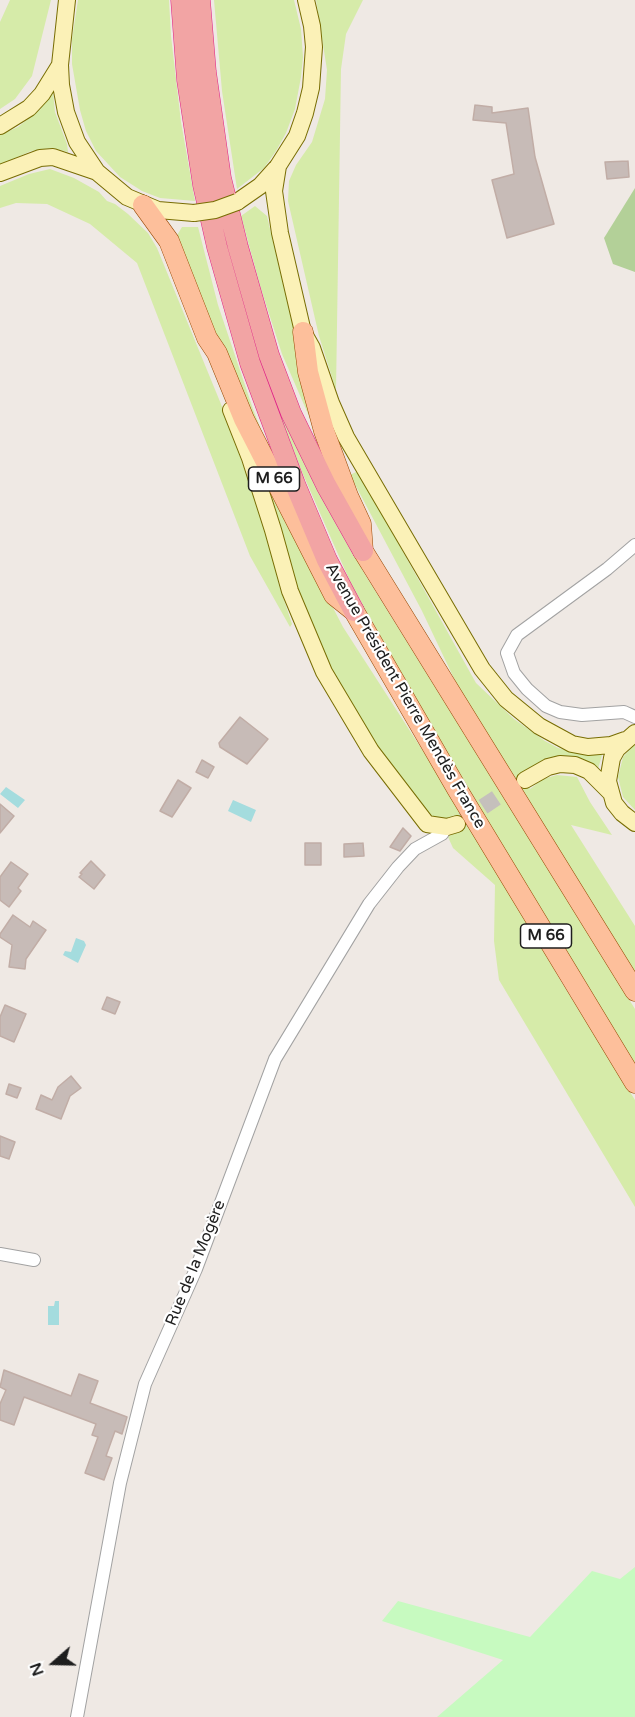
<!DOCTYPE html>
<html>
<head>
<meta charset="utf-8">
<style>
  body { margin:0 }
  #map { position:relative; width:635px; height:1717px; overflow:hidden; background:#efe9e4; font-family:"Varela Round",sans-serif }
  canvas { display:block }
  .north { position:absolute; left:24px; top:1633px; width:60px; height:60px; -webkit-text-stroke:4px #fff; paint-order:stroke; rotate:250deg; font-size:16px; font-weight:700; line-height:24px; text-align:center; color:#1e1e1e }
  .north::after { content:''; display:block; margin:auto; width:21px; height:27px; background:#1e1e1e; clip-path:polygon(50% 0,100% 100%,50% 72%,0 100%) }
</style>
</head>
<body>
<div id="map">
<canvas width="635" height="1717"></canvas>
<div class="north">N</div>
</div>
<script>
const context = document.querySelector('canvas').getContext('2d');
context.lineJoin = 'round';
function fill(path, color) { context.fillStyle = color; context.fill(path, 'evenodd'); }
const poly = rows => new Path2D(rows.map(r => 'M' + r).join(''));
function stroke(path, color, width, dash) { context.strokeStyle = color; context.lineWidth = width; context.lineCap = dash ? 'butt' : 'round'; context.setLineDash(dash || []); context.stroke(path); }
function label(font, color, halo, rows, align = 'center') {
  context.font = font + ' "Varela Round",sans-serif'; context.lineWidth = 4.5; context.setLineDash([]); context.textBaseline = 'middle'; context.strokeStyle = halo; context.fillStyle = color; for (const [text, x, y, turn = 0] of rows) {
    context.save(); context.translate(x, y); context.rotate((+turn || 0) * Math.PI / 180); context.textAlign = isNaN(turn) ? turn : align; if (halo) context.strokeText(text, 0, 0); context.fillText(text, 0, 0); context.restore();
  }
}
const grass = poly([
  [10,0,51,0,32,76,15,99,0,109,0,22],
  [78,0,169,0,171,36,181,122,195,201,160,198,142,191,120,177,96,151,86,131,80,110,72,64,72,39],
  [214,0,294,0,301,29,303,57,301,77,295,109,286,133,276,151,264,168,237,189,222,91],
  [316,0,363,0,346,34,341,69,336,390,319,336,288,201,289,181,296,165,312,142,325,99,327,70],
  [53,92,55,112,67,144,68,152,52,148,31,151,0,165,0,135,18,127,40,109],
  [50,169,74,178,99,192,107,201,115,204,128,214,148,233,157,248,223,409,265,526,279,585,292,624,290,627,250,556,137,263,90,224,47,204,16,203,0,208,0,186,29,174],
  [255,206,267,216,314,415,318,437,282,354,261,289,241,216],
  [182,227,198,227,218,305,253,409,267,445,244,403,176,237],
  [279,413,283,413,301,453,364,573,635,1009,635,1070,473,799,352,586,302,472],
  [358,471,476,683,514,719,545,741,558,748,576,753,602,755,598,769,584,761,522,776,530,789,543,779,557,775,577,777,590,802,612,835,571,825,635,926,635,977,460,691,422,611,350,475],
  [265,477,343,627,470,824,562,983,635,1100,635,1207,499,980,494,941,495,885,453,848,448,837,462,827,454,815,448,819,428,817,369,739,322,655,296,589],
  [635,744,635,810,623,797,618,777,623,757]
]);
const forest = poly([
  [635,188,635,272,613,264,604,238]
]);
const park = poly([
  [635,1567,635,1717,437,1717,503,1660,382,1621,398,1601,530,1637,592,1571,620,1579]
]);
const water = poly([
  [6,787,25,800,18,808,0,794],
  [233,800,256,810,251,822,228,811],
  [76,938,84,941,86,945,78,963,63,955,65,951,71,952],
  [55,1301,59,1301,59,1325,48,1325,48,1306,54,1306]
]);
const building = poly([
  [475,105,492,107,492,113,528,108,535,157,554,224,507,238,492,180,514,174,506,123,473,120,475,105],
  [628,161,629,177,607,179,605,162,628,161],
  [240,717,268,739,247,764,220,747,219,743,240,717],
  [202,760,214,767,208,778,196,772,202,760],
  [178,780,191,788,172,817,160,811,178,780],
  [0,804,14,816,0,833,0,804],
  [403,828,411,836,400,851,390,847,403,828],
  [305,843,321,843,321,865,305,865,305,843],
  [363,843,364,856,344,857,344,844,363,843],
  [91,861,105,875,94,889,79,877,82,874,80,873,91,861],
  [11,862,28,874,18,888,21,891,9,907,0,900,0,877,11,862],
  [13,915,30,927,33,921,46,930,26,959,25,969,9,967,12,945,0,937,0,934,13,915],
  [107,997,120,1002,115,1014,102,1009,107,997],
  [5,1005,26,1014,14,1042,0,1036,0,1017,5,1005],
  [71,1076,81,1088,70,1096,61,1119,36,1109,41,1095,52,1100,58,1087,71,1076],
  [9,1084,21,1088,17,1098,6,1094,9,1084],
  [0,1136,15,1142,9,1159,0,1156,0,1136],
  [4,1370,71,1396,79,1374,98,1381,90,1403,127,1417,122,1434,115,1431,106,1456,112,1458,104,1480,85,1473,98,1437,92,1435,96,1424,24,1397,14,1425,0,1420,0,1404,6,1390,0,1387,4,1370]
]);
const secondaryTunnel = poly([
  [463,820,519,783]
]);
const minor = poly([
  [635,545,607,569,517,635,507,653,514,673,527,689,546,706,560,712,582,715,624,712,635,717],
  [0,1254,34,1260],
  [77,1717,120,1483,145,1384,196,1269,275,1059,369,904,398,867,415,849,442,834,447,827]
]);
const secondary = poly([
  [67,0,60,65,61,85,66,112,77,142,97,172,127,197,158,210,194,213],
  [0,126,29,108,42,94,60,65],
  [278,166,274,191,280,233,303,332,312,348,331,403,346,437,482,669,506,699,539,726,572,744,588,747,611,745,625,740],
  [0,173,40,158,53,157,97,172],
  [237,202,260,186,278,166,297,136,305,113,311,88,314,47,312,26,306,0],
  [231,410,250,458,273,530,290,591,324,672,371,751,427,824,447,827,457,824],
  [635,733,617,749,612,758,608,781,614,803,622,813,635,823],
  [525,780,548,767,560,764,575,765,589,771,610,792]
]);
const primary = poly([
  [143,205,169,241,207,338,217,353,244,419,334,595,354,611,457,789,635,1083],
  [303,332,308,372,324,431,348,496,361,524,363,551,635,991]
]);
const trunk = poly([
  [181,0,187,80,203,185,217,247,250,363,295,484,327,560,354,611],
  [200,0,206,72,221,178,238,247,269,355,291,413,326,485,363,551]
]);
const secondaryBridge = poly([
  [194,213,215,210,237,202]
]);
const shields = [
  [274,479,51],
  [546,936,51]
];
const shieldNames = [
  ["M 66",274,479],
  ["M 66",546,936]
];
const streetNames = [
  ["Avenue Président Pierre Mendès France",405,696,60],
  ["Rue de la Mogère",196,1263,-68]
];
fill(grass, '#d6eba9');
fill(forest, '#b3d098');
fill(park, '#c7fac0');
fill(water, '#a4dcde');
fill(building, '#c7bbb7');
stroke(building, '#c1ada6', 1.5);
stroke(secondaryTunnel, '#c5c0bc', 16, [16, 8]);
stroke(minor, '#a2a2a2', 14);
stroke(secondary, '#786d03', 18);
stroke(primary, '#984800', 21);
stroke(trunk, '#de2187', 21);
stroke(minor, '#fff', 12);
stroke(secondary, '#fbf1b7', 16);
stroke(primary, '#fdbf9b', 20);
stroke(trunk, '#f2a4a4', 20);
stroke(secondaryBridge, '#786d03', 18, []);
stroke(secondaryBridge, '#fbf1b7', 16);
for (const [x, y, w] of shields) { const box = new Path2D(); box.roundRect(x - w / 2, y - 12, w, 24, 4.5); context.fillStyle = '#fff'; context.fill(box); stroke(box, '#1e1e1e', 1.5); }
label('bold 15px', '#1e1e1e', null, shieldNames);
label('16px', '#1e1e1e', '#fff', streetNames);
</script>
</body>
</html>
